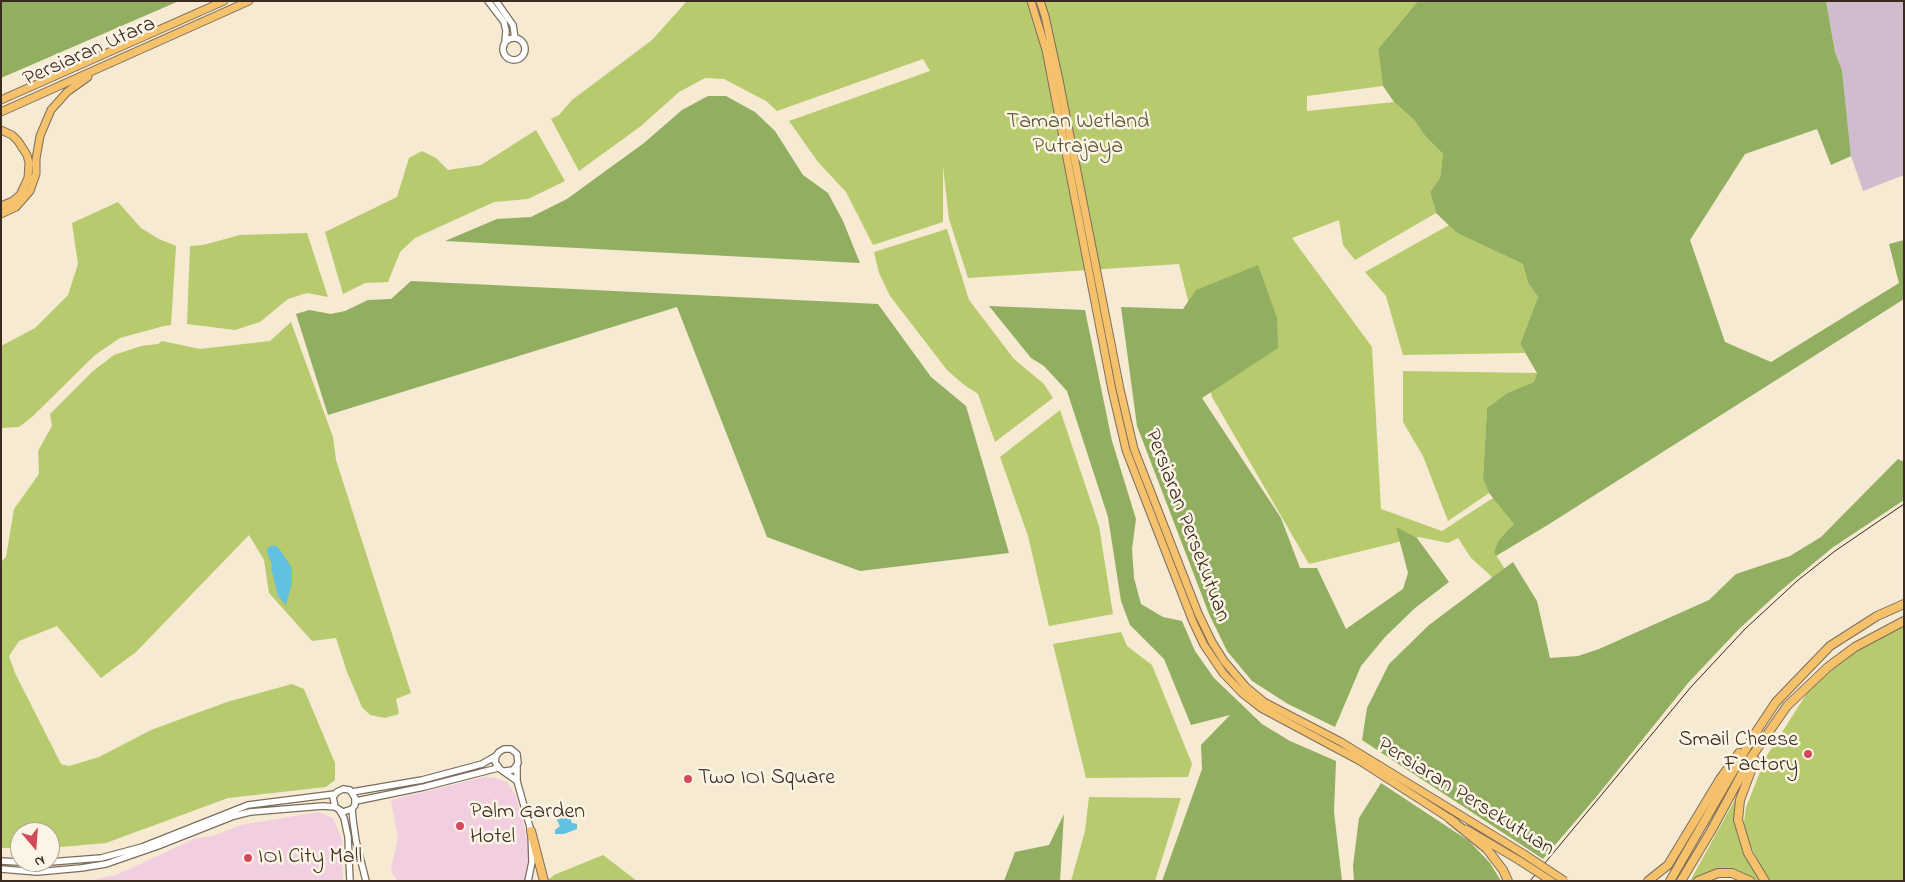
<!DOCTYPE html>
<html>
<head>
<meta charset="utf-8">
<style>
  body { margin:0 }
  #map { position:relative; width:1905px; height:882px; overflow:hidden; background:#f6ead2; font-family:"Indie Flower",sans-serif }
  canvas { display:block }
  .frame { position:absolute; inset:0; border:2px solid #3b2a1e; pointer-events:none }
  .north { position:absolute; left:10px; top:822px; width:50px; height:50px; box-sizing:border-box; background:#fcf5e5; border:1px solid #afa495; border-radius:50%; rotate:162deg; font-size:14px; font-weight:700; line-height:20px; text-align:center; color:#3b2a1e }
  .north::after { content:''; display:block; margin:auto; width:18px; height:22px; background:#d1495b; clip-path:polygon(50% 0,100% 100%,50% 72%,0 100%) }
</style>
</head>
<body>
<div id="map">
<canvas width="1905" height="882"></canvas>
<div class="frame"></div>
<div class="north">N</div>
</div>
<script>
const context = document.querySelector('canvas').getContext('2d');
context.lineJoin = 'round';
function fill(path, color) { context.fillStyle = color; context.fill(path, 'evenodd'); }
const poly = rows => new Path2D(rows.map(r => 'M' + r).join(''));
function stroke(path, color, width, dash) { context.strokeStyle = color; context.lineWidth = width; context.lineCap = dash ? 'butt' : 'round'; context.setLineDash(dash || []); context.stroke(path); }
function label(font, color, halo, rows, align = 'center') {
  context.font = font + ' "Indie Flower",sans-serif'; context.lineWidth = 5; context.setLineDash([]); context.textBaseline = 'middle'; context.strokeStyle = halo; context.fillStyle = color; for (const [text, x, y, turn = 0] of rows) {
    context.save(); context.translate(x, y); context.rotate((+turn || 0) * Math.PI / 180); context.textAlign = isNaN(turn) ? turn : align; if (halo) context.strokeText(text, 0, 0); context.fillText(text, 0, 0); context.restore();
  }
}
const built = poly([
  [484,777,495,778,507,782,516,796,528,840,529,867,525,881,398,881,393,875,391,868,398,839,391,800],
  [319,812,333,818,342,840,343,881,88,881,116,875,194,839,216,835,240,825]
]);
const industrial = poly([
  [1826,1,1904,1,1904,175,1863,191,1851,156,1842,70,1835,52]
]);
const green = poly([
  [687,1,1418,1,1378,49,1383,86,1307,96,1307,111,1394,102,1414,120,1425,136,1443,154,1440,178,1430,192,1436,213,1355,260,1343,245,1339,220,1292,238,1372,347,1381,509,1442,531,1493,498,1515,439,1507,515,1515,524,1498,541,1494,552,1532,612,1530,705,1520,619,1490,575,1471,558,1458,538,1448,543,1419,537,1309,564,1212,397,1179,264,968,278,949,219,943,167,943,222,873,245,846,192,818,162,789,121,930,71,923,59,777,111,766,101,724,79,705,78,679,92,641,126,579,171,551,119,559,115,572,100,652,40],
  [536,130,565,181,528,199,494,202,415,238,400,252,388,282,365,283,343,294,325,232,397,197,409,158,422,151,436,158,448,170,481,165],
  [118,202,141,228,159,239,176,246,171,325,164,326,120,338,95,355,32,417,19,427,1,428,1,346,35,328,68,295,78,264,72,223],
  [1449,225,1457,233,1523,264,1528,283,1538,297,1520,344,1525,353,1403,355,1386,296,1365,272],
  [947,229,969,300,1014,359,1044,384,1053,398,995,442,978,394,963,384,947,370,890,296,879,273,874,252],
  [307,233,328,297,307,293,288,299,260,322,235,330,187,324,190,246,203,245,240,235],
  [291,322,333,437,336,460,411,693,396,699,399,714,385,718,370,715,362,707,347,672,336,638,312,641,269,593,264,560,249,535,136,652,101,678,57,626,19,641,9,656,15,673,61,764,69,766,99,757,151,730,227,702,292,684,304,689,335,763,335,780,326,787,228,798,106,843,50,848,50,832,20,832,20,848,1,848,1,562,6,557,14,509,39,474,38,451,52,426,50,414,93,371,114,355,141,346,158,344,162,341,200,349,270,341],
  [1403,371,1537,373,1534,382,1507,393,1487,408,1483,479,1489,493,1448,521,1423,456,1403,422],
  [1060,410,1099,526,1113,614,1049,626,1028,536,1000,457],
  [1900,628,1904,628,1904,881,1768,881,1747,838,1744,822,1746,807,1766,757,1809,690,1854,651],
  [1121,632,1127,646,1152,665,1192,764,1188,777,1086,778,1053,644],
  [1737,796,1735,824,1738,836,1747,859,1762,881,1757,881,1743,873,1732,871,1706,874,1694,881,1690,881],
  [1089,797,1181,798,1155,881,1071,881,1085,831],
  [603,855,637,881,547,881,554,875]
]);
const forest = poly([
  [1,1,179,1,1,78],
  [1418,1,1826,1,1835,52,1842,70,1851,156,1831,165,1817,129,1745,154,1690,240,1725,342,1771,362,1899,283,1889,244,1904,240,1904,299,1546,526,1496,556,1494,552,1498,541,1514,524,1489,493,1483,479,1487,408,1507,393,1534,382,1537,373,1520,344,1538,297,1528,283,1523,264,1457,233,1436,213,1430,192,1440,178,1443,154,1425,136,1414,120,1394,102,1383,86,1378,49],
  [708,96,726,96,755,112,775,131,803,175,828,193,843,221,860,263,445,241,497,219,531,217,567,199,644,143,682,110],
  [1258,265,1277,318,1278,348,1202,398,1281,518,1300,568,1317,568,1346,629,1403,589,1408,573,1396,527,1417,538,1449,582,1415,608,1385,637,1361,666,1335,727,1288,704,1252,681,1227,651,1209,614,1137,426,1121,307,1183,309,1196,290],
  [411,281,878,304,931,377,966,406,1009,553,860,571,767,537,677,307,328,415,296,314,309,310,331,314,345,311,368,300,391,299],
  [989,306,1085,310,1112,441,1136,519,1132,549,1134,578,1141,604,1163,617,1182,621,1195,651,1214,678,1262,724,1290,741,1336,761,1334,812,1342,881,1162,881,1202,769,1201,745,1230,715,1191,725,1164,659,1130,625,1121,601,1108,517,1067,391,1044,366,1031,358],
  [1898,459,1904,462,1904,500,1832,548,1779,592,1739,629,1688,683,1597,796,1543,859,1362,740,1367,708,1389,664,1429,625,1513,562,1537,601,1550,658,1578,656,1599,649,1709,600,1736,574,1790,556,1821,537],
  [1381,783,1469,841,1490,863,1501,881,1354,881,1353,866,1359,818],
  [1064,814,1060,881,1004,881,1015,852,1049,845]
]);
const water = poly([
  [272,545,278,547,292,568,292,583,286,605,278,596,271,567,272,565,267,552,267,549],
  [569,811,573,812,571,821,572,823,577,824,577,829,564,834,555,834,555,830,560,826,554,815]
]);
const minor = poly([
  [488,1,504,22,506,31,505,42],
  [496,1,513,25,515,38],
  '503 49a11 11 0 1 1 22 0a11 11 0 1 1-22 0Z',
  [517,766,517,781,531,831,532,862,528,881],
  [505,771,513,770,518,763,517,754,511,749,504,749,499,752,496,756,495,762,500,769,517,781],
  [352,792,422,780,482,764,496,756],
  [356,801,424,787,498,768],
  [352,809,343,812,335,807,333,797,337,792,343,789,350,790,355,798,355,805,352,809,353,820,356,841,366,881],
  [340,811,344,818,348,837,350,881],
  [1,861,37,863,101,858,142,847,248,805,335,794],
  [1,869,37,872,81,868,106,864,158,846,234,816,250,812,323,806,335,807]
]);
const major = poly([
  [1031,1,1046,50,1112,390,1126,450,1193,622,1204,645,1223,673,1242,693,1261,708,1360,761,1455,822],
  [1040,1,1045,16,1059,80,1120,389,1134,449,1198,613,1212,642,1224,661,1246,687,1264,702,1341,742,1524,854],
  [1,100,224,1],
  [1,112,249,1],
  [1,130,12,135,18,141,27,155,29,163,28,178,20,195,13,201,1,206],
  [1,214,16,207,30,191,36,174,36,159,40,136,51,110,67,92,88,77],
  [1466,829,1520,861]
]);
const highway = poly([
  [1755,760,1740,800,1738,820,1748,853,1765,881],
  [1450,819,1487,849,1503,870,1508,881],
  [531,831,544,881],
  [1648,881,1668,865,1720,779,1739,753],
  [1670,881,1754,735,1776,702,1830,646,1877,616,1904,604],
  [1681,881,1711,831,1750,759,1787,706,1828,667,1855,647,1904,621],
  [1698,881,1718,873,1732,873,1750,881]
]);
const rail = poly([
  [1530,881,1691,687,1745,629,1797,581,1835,551,1904,504]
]);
const majorBridge = poly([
  [1524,854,1565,881],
  [1520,861,1551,881]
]);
const markers = [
  [1808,754,5,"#d1495b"],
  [688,779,5,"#d1495b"],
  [460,826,5,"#d1495b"],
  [248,858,5,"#d1495b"]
];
const streetNames = [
  ["Persiaran Utara",90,53,-24],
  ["Persiaran Persekutuan",1186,526,69],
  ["Persiaran Persekutuan",1465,798,32]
];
const parkNames = [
  ["Taman Wetland",1078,123],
  ["Putrajaya",1078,148]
];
const poiNames = [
  ["Smail Cheese",1798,741,"right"],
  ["Factory",1798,766,"right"],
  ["Two IOI Square",698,779],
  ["Palm Garden",470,813],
  ["Hotel",470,838],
  ["IOI City Mall",258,858]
];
fill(built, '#f2cfe0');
fill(industrial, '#cfbdcf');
fill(green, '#b7ca6e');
fill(forest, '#91ae61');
fill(water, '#62c0e0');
stroke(minor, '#7c6d5d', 8);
stroke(major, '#7c6d5d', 9);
stroke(highway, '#7c6d5d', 10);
stroke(minor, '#fff', 5.5);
stroke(major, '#f5c16b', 7);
stroke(highway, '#f5c16b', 8);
stroke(rail, '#3b2a1e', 1);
stroke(majorBridge, '#7c6d5d', 9, []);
stroke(majorBridge, '#f5c16b', 7);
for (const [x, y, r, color] of markers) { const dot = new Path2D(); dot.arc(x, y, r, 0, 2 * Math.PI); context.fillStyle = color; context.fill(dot); stroke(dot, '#fcf5e5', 2); }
label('22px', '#3b2a1e', '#fcf5e5', streetNames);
label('22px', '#5a5232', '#fcf5e5', parkNames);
label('22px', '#3b2a1e', '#fcf5e5', poiNames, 'left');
</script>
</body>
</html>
